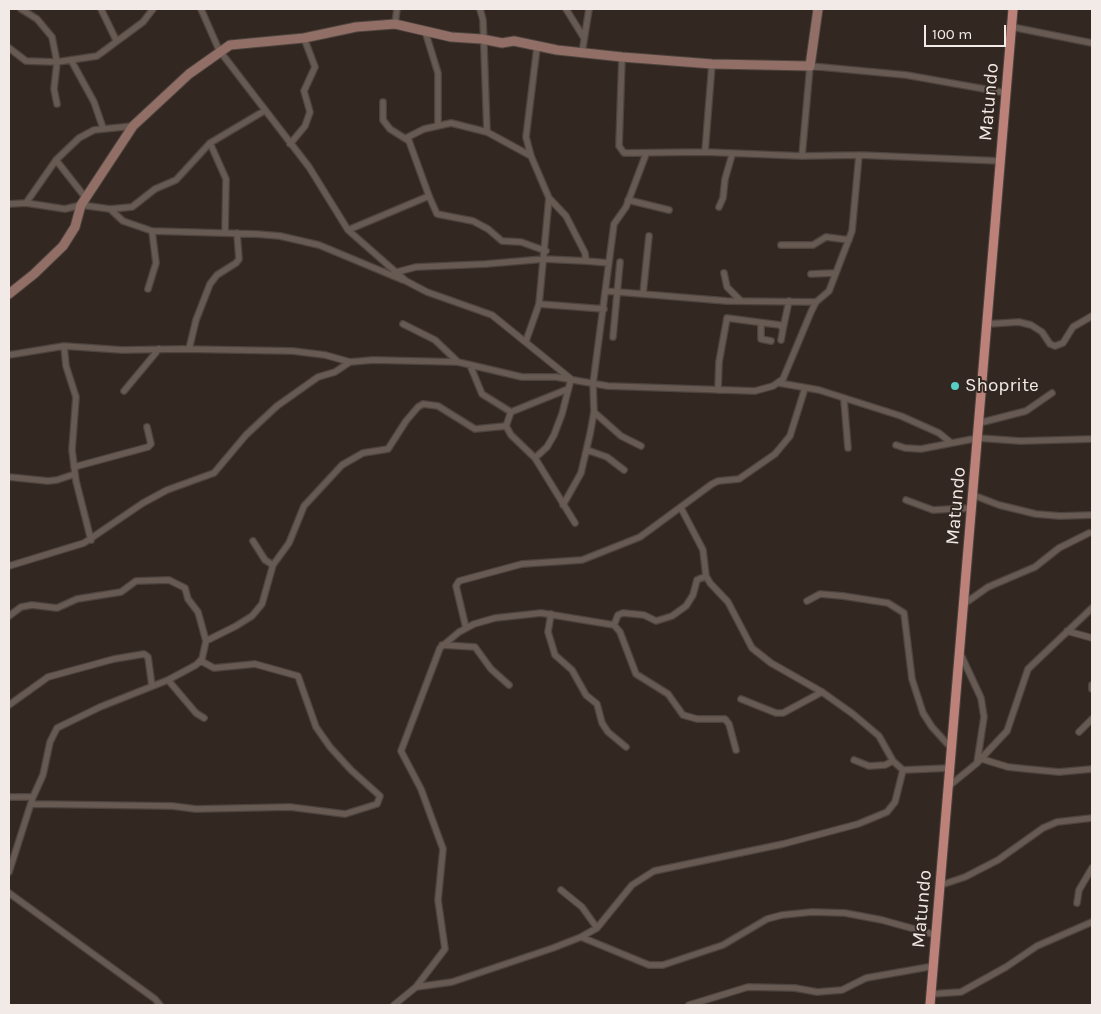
<!DOCTYPE html>
<html>
<head>
<meta charset="utf-8">
<style>
  body { margin:0 }
  #map { position:relative; width:1101px; height:1014px; overflow:hidden; background:#332821; font-family:Karla,sans-serif }
  canvas { display:block }
  .frame { position:absolute; inset:0; border:10px solid #f2eae6; pointer-events:none }
  .scale { position:absolute; left:924px; top:25px; width:82px; height:22px; box-sizing:border-box; border:2px solid #f2eae6; border-top:0; padding-left:6px; font-size:15px; line-height:18px; white-space:nowrap; color:#f2eae6; -webkit-text-stroke:4px #332821; paint-order:stroke }
</style>
</head>
<body>
<div id="map">
<canvas width="1101" height="1014"></canvas>
<div class="frame"></div>
<div class="scale">100 m</div>
</div>
<script>
const context = document.querySelector('canvas').getContext('2d');
context.lineJoin = 'round';
const poly = rows => new Path2D(rows.map(r => 'M' + r).join(''));
function stroke(path, color, width, dash) { context.strokeStyle = color; context.lineWidth = width; context.lineCap = dash ? 'butt' : 'round'; context.setLineDash(dash || []); context.stroke(path); }
function label(font, color, halo, rows, align = 'center') {
  context.font = font + ' Karla,sans-serif'; context.lineWidth = 4; context.setLineDash([]); context.textBaseline = 'middle'; context.strokeStyle = halo; context.fillStyle = color; for (const [text, x, y, turn = 0] of rows) {
    context.save(); context.translate(x, y); context.rotate((+turn || 0) * Math.PI / 180); context.textAlign = isNaN(turn) ? turn : align; if (halo) context.strokeText(text, 0, 0); context.fillText(text, 0, 0); context.restore();
  }
}
const street = poly([
  [21,9,37,19,52,37,57,62,54,89,57,104],
  [101,9,116,40],
  [201,9,219,50,309,167,348,230,406,281,427,292,492,315,571,379],
  [480,9,483,20,487,132],
  [566,9,584,38],
  [395,24,397,9],
  [1012,27,1092,43],
  [425,31,438,73,438,124],
  [9,48,26,61,57,62,97,56,143,22,153,9],
  [582,53,589,9],
  [622,57,619,146,624,153,705,152,802,156,859,155,1001,161],
  [71,60,94,102,103,128],
  [406,138,424,129,451,123,487,132,531,156],
  [210,143,226,179,225,233],
  [290,144,305,126,310,112,304,91,315,67,304,38],
  [705,152,712,64],
  [802,156,810,66,906,75,1007,93],
  [56,160,85,197],
  [429,196,437,214,473,221,488,229,502,241,521,242,546,251],
  [628,200,669,210],
  [26,203,56,160,79,138,94,130,133,126],
  [9,204,26,203,65,209,81,205,110,209,132,207,155,189,176,180,210,143,264,111],
  [719,207,723,198,725,179,732,155],
  [110,209,123,221,152,231,256,234,280,236,319,245,403,280],
  [348,230,429,196,409,141,390,129,383,120,383,102],
  [781,245,813,245,826,237,849,240],
  [586,261,609,263],
  [397,272,416,267,486,264,544,259,586,261,585,253,566,216,549,198],
  [724,273,727,287,740,300],
  [811,274,834,273],
  [148,289,156,263,152,231],
  [606,291,727,301,816,302],
  [643,294,649,236],
  [539,304,604,309],
  [403,324,435,340,458,362],
  [761,324,761,339,771,341],
  [987,324,1019,322,1031,325,1042,332,1050,344,1055,346,1063,343,1073,327,1092,316],
  [783,329,789,301],
  [613,337,620,262],
  [526,341,539,304,549,198,531,156,526,137,537,47],
  [64,346,66,366,76,397,72,450,76,481,91,540],
  [189,349,196,320,210,284,217,275,236,263,239,259,237,233],
  [9,355,64,346,122,350,182,349,293,351,325,355,350,362,373,360,458,362,522,377,556,377,608,386,755,391,773,386,783,379,811,312,816,302,829,291,852,231,859,155],
  [470,365,482,394,511,412],
  [779,383,819,390,901,416,939,433,950,442],
  [568,389,511,412,506,426,511,435,535,458,575,523],
  [718,390,719,362,727,318,780,325,783,329,781,340],
  [124,391,159,349],
  [844,400,848,448],
  [594,412,621,436,641,446],
  [979,423,1026,411,1052,393],
  [896,445,905,448,921,449,978,438,1020,441,1092,439],
  [587,450,607,457,624,470],
  [535,458,547,447,554,435,562,414,571,379],
  [74,467,148,447,151,444,147,427],
  [9,477,48,481,57,480,75,474],
  [973,495,999,505,1036,514,1060,516,1092,515],
  [906,500,933,510,972,508],
  [563,505,581,473,590,434,594,412,593,384,614,224,626,207,646,154],
  [681,508,703,550,706,576,710,583,728,602,752,648,771,663,822,692,853,714,879,736,893,761,903,770,950,768],
  [253,541,265,560,273,565],
  [9,566,84,543,143,503,167,490,214,473,246,435,277,406,318,377,335,372,350,362],
  [807,601,820,594,843,596,888,603,904,613,912,679,923,713,932,727,952,749],
  [964,604,988,587,1035,567,1059,548,1089,533],
  [551,614,548,632,555,655,572,670,586,695,597,704,602,723,608,732,626,747],
  [9,616,21,607,32,605,57,608,77,599,121,592,136,581,169,580,185,588,188,599,198,612,206,641],
  [614,625,618,615,623,613,644,615,656,621,672,616,686,606,693,595,697,580,706,576],
  [466,628,456,586,459,581,522,564,582,560,640,537,712,484,718,481,739,479,775,454,790,436,805,388],
  [1067,631,1092,638],
  [442,645,475,647,491,669,509,685],
  [168,680,196,713,204,718],
  [1092,685,1092,689],
  [741,699,776,713,783,713,822,692],
  [9,705,48,677,114,659,144,654,148,657,152,686],
  [1079,732,1092,719],
  [982,759,1008,767,1027,769,1059,772,1092,769],
  [854,760,869,766,885,765,893,761],
  [977,763,1007,731,1028,669,1092,608],
  [949,786,977,763,984,717,981,698,961,655],
  [9,797,33,797],
  [32,804,172,806,196,809,290,807,345,814,377,804,380,796,351,770,330,747,316,727,298,676,255,664,214,668,201,661],
  [9,872,33,797,43,775,50,742,57,728,100,707,168,680,196,665,202,659,206,641,236,626,252,616,262,604,273,565,289,543,304,506,342,465,363,453,388,449,406,421,418,407,423,404,438,406,475,429,506,426],
  [941,885,965,877,998,860,1043,828,1057,822,1092,818],
  [561,890,582,907,597,928],
  [9,893,155,999,160,1005],
  [1077,903,1079,890,1092,868],
  [581,937,597,928,632,885,654,871,783,844,858,824,887,812,895,802,903,770],
  [416,987,452,982,553,948,581,937,649,965,663,965,723,945,767,919,782,915,812,912,845,913,882,920,936,935],
  [931,994,961,992,1006,967,1037,946,1092,922],
  [394,1005,416,987,445,949,438,900,443,849,421,789,401,751,440,648,459,632,474,624,495,618,541,613,614,625,620,632,636,674,668,694,683,715,697,719,725,719,729,724,736,750],
  [689,1005,748,987,795,988,817,992,842,990,866,978,934,966]
]);
const secondary = poly([
  [9,294,34,274,63,246,75,227,81,205,133,126,189,74,230,45,304,38,356,27,395,24,451,37,482,39,502,43,514,41,557,50,622,57,712,64,810,66,818,9]
]);
const primary = poly([
  [930,1005,1013,9]
]);
const markers = [
  [955,386,5,"#56cec4"]
];
const streetNames = [
  ["Matundo",989,102,-85],
  ["Matundo",956,506,-85],
  ["Matundo",922,909,-85]
];
const poiNames = [
  ["Shoprite",965,386]
];
stroke(street, '#4e443f', 8);
stroke(secondary, '#4e443f', 11);
stroke(primary, '#4e443f', 11);
stroke(street, '#665a52', 5.5);
stroke(secondary, '#916e66', 9);
stroke(primary, '#bc8279', 9);
for (const [x, y, r, color] of markers) { const dot = new Path2D(); dot.arc(x, y, r, 0, 2 * Math.PI); context.fillStyle = color; context.fill(dot); stroke(dot, '#332821', 2); }
label('19px', '#f2eae6', '#332821', streetNames);
label('19px', '#f2eae6', '#332821', poiNames, 'left');
</script>
</body>
</html>
